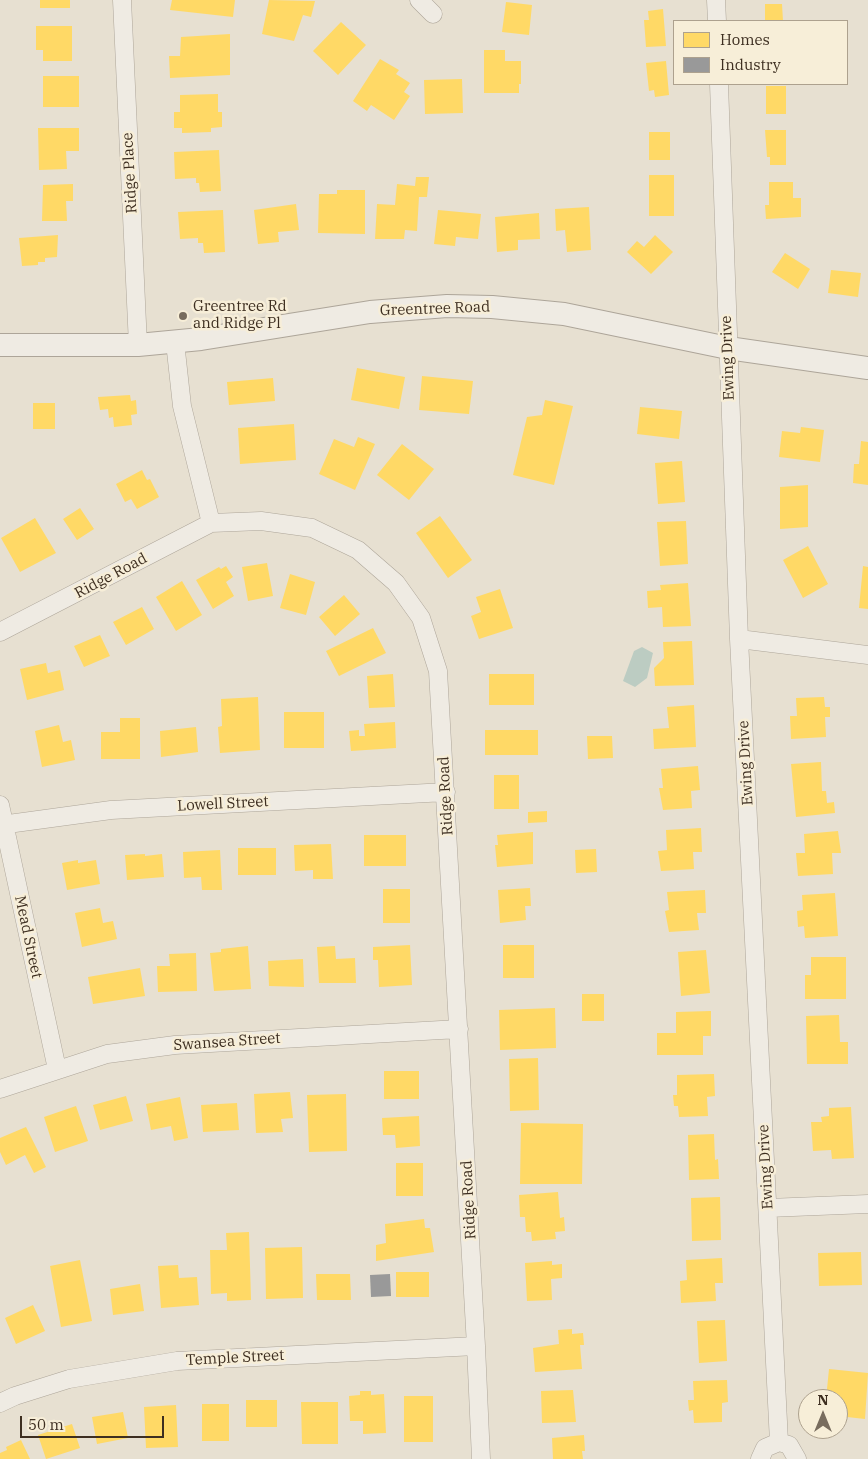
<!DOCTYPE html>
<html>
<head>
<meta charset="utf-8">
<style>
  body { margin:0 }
  #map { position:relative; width:868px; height:1459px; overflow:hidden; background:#e7e0d1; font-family:"IBM Plex Serif",serif }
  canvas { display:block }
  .legend { position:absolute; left:673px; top:20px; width:175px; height:65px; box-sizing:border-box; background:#f7eed8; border:1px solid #ada18e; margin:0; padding:6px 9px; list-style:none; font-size:15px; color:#3d2e20 }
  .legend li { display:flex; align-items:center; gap:10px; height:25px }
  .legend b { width:25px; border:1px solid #ada18e }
  .north { position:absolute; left:798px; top:1389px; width:50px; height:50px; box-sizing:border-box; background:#f7eed8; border:1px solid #ada18e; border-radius:50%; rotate:0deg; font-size:14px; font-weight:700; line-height:20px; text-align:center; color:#3d2e20 }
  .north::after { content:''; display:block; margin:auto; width:18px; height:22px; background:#786c5e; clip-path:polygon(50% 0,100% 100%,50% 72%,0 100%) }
  .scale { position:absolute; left:20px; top:1416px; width:144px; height:22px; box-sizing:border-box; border:2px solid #3d2e20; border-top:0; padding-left:6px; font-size:15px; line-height:18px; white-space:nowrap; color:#3d2e20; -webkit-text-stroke:4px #f7eed8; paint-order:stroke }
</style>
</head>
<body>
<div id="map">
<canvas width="868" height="1459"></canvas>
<ul class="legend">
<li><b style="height:14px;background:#ffd966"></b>Homes</li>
<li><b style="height:14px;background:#999"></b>Industry</li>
</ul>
<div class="north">N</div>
<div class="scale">50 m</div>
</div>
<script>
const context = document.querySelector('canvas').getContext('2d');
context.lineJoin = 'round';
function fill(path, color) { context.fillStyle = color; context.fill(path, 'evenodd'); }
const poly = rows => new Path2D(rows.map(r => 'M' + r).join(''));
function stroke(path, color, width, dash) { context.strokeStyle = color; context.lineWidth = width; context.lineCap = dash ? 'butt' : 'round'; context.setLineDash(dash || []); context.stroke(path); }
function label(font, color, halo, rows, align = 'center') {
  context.font = font + ' "IBM Plex Serif",serif'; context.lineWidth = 5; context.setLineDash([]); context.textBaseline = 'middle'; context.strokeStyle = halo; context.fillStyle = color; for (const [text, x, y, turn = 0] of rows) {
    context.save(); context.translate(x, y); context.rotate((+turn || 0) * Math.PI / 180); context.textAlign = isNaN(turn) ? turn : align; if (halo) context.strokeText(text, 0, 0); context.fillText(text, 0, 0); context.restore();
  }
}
const water = poly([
  [642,647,653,653,647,678,635,687,623,681,634,651]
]);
const homes = poly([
  [40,0,70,0,70,8,40,8],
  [172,0,235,0,233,17,170,10],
  [269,0,315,1,311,17,303,15,294,41,262,34],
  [506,2,532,5,529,35,502,32],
  [765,4,782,4,783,21,765,21],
  [663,9,666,46,646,47,644,20,649,20,648,11],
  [341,22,366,45,338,75,313,51],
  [36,26,72,26,72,61,43,61,43,50,36,50],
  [230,34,230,75,170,78,169,56,180,56,181,37],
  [484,50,505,50,505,61,521,61,521,84,519,84,519,93,484,93],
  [380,59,399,70,396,74,410,83,404,92,410,96,394,120,371,105,367,111,353,101],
  [666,61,669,95,655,97,654,90,649,91,646,63],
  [43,76,79,76,79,107,43,107],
  [462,79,463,113,425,114,424,80],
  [766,86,786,86,786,114,766,114],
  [218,94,218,112,222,112,222,127,211,128,211,132,182,133,182,128,174,128,174,112,180,112,180,95],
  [38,128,79,128,79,151,66,151,67,169,39,170],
  [765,130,786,130,786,165,770,165,770,157,767,157],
  [649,132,670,132,670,160,649,160],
  [219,150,221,191,200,192,199,183,196,183,196,178,175,179,174,152],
  [649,175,674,175,674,216,649,216],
  [416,177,429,177,427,197,419,197,417,231,405,230,404,239,375,239,377,204,395,205,397,184,415,186],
  [769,182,793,182,793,198,801,198,801,217,766,219,765,205,769,205],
  [73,184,73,201,66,201,67,221,42,221,43,185],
  [337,190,365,190,365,234,318,233,319,194,337,194],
  [296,204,299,230,278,232,279,242,258,244,254,210],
  [589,207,591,250,567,252,565,230,556,231,555,209],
  [223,210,225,252,204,253,203,243,198,243,198,238,180,239,178,212],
  [438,210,481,214,478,239,456,237,455,246,434,244],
  [539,213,540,239,518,240,518,250,497,252,495,217],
  [58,235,57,257,45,258,45,262,38,262,38,265,22,266,19,238],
  [655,235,673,252,651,274,627,252,637,241,644,247],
  [785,253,810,269,798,289,772,272],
  [831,270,861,273,858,297,828,293],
  [357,368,405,377,399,409,351,400],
  [422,376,473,381,469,414,419,410],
  [273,378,275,401,229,405,227,382],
  [130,395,131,401,136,400,137,414,131,415,132,425,114,427,113,417,109,418,108,409,100,410,98,397],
  [545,400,573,406,554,485,513,475,527,417,542,415],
  [33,403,55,403,55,429,33,429],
  [640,407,682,411,679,439,637,434],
  [294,424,296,460,240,464,238,428],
  [801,427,824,430,820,462,779,457,782,431,800,433],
  [358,437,375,444,355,490,319,474,334,439,354,447],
  [861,441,868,442,868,485,853,483,854,464,859,464],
  [402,444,434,469,409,500,377,475],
  [682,461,685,502,658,504,655,463],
  [142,470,147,480,150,479,159,497,137,509,131,499,125,502,116,484],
  [808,485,808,527,780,529,780,487],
  [80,508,94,529,77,540,63,519],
  [440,516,472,560,448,578,416,533],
  [35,518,56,553,20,572,1,538],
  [686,521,688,564,660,566,657,522],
  [808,546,828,584,803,598,783,560],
  [267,563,273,596,248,601,242,567],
  [226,566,233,577,226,582,234,596,213,609,196,580,219,567,221,569],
  [863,566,868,567,868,609,859,608],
  [290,574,315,582,306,615,280,608],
  [182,581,202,615,176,631,156,597],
  [688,583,691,626,663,627,662,607,648,608,647,591,661,590,660,585],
  [500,589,513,628,479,639,471,616,481,612,476,597],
  [344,595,360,614,335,636,319,617],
  [142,607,154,629,126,645,113,622],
  [373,628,386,653,339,676,326,651],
  [100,635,110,656,84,667,74,646],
  [692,641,694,685,655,686,654,668,664,658,663,642],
  [46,663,48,673,60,670,64,690,27,700,20,669],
  [393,674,395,707,369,708,367,676],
  [489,674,534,674,534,705,489,705],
  [258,697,260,750,220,753,218,727,222,726,221,699],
  [824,697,825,707,830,707,830,717,825,717,826,737,791,739,790,716,797,716,796,698],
  [694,705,696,747,654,749,653,729,669,728,667,707],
  [284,712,324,712,324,748,284,748],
  [120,718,140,718,140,759,101,759,101,732,120,732],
  [395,722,396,748,351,751,349,731,359,730,359,736,365,736,364,724],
  [59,725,63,742,71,740,75,760,42,767,35,731],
  [196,727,198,752,161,757,160,731],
  [485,730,538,730,538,755,485,755],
  [587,736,612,736,613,758,588,759],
  [821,762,822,791,826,791,827,803,834,802,835,813,796,817,791,764],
  [698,766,700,790,691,791,692,808,663,810,659,788,663,788,661,769],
  [494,775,519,775,519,809,494,809],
  [547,811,547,822,528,823,528,812],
  [701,828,702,852,693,852,694,869,661,871,658,851,667,850,666,830],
  [838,831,841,853,832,853,833,874,798,876,796,853,805,853,804,834],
  [533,832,533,864,497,867,495,845,498,845,497,835],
  [364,835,406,835,406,866,364,866],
  [331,844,333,879,313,879,313,870,295,871,294,845],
  [238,848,276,848,276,875,238,875],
  [596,849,597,872,576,873,575,850],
  [220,850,222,890,202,890,201,877,184,878,183,852],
  [145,854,145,856,162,854,164,877,127,880,125,855],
  [78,860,78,863,96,860,100,884,67,890,62,863],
  [530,888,531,906,525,906,526,920,500,923,498,890],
  [383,889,410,889,410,923,383,923],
  [705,890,706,913,697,913,699,930,669,932,665,911,669,910,667,892],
  [835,893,838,936,805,938,804,926,798,927,797,911,803,910,802,895],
  [100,908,103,923,113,921,117,939,82,947,75,913],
  [410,945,412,985,379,987,378,960,373,960,373,947],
  [503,945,534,945,534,978,503,978],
  [248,946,251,989,214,991,210,953,221,952,221,949],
  [335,946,336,959,355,958,356,983,319,983,317,947],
  [706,950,710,993,681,996,678,952],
  [196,953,197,991,158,992,157,966,170,966,169,954],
  [811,957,846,957,846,999,805,999,805,975,811,975],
  [303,959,304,987,269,986,268,961],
  [140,968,145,996,93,1004,88,977],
  [582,994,604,994,604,1021,582,1021],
  [555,1008,556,1048,500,1050,499,1010],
  [711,1011,711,1036,703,1036,703,1055,657,1055,657,1033,676,1033,676,1012],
  [839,1015,840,1042,848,1042,848,1064,807,1064,806,1016],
  [538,1058,539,1110,510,1111,509,1059],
  [384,1071,419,1071,419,1099,384,1099],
  [714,1074,715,1096,707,1097,708,1116,679,1117,678,1106,674,1106,673,1095,677,1095,677,1075],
  [290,1092,293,1118,281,1119,283,1132,256,1133,254,1094],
  [346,1094,347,1151,309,1152,307,1095],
  [126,1096,133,1121,100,1130,93,1105],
  [180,1097,188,1138,174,1141,171,1126,151,1130,146,1104],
  [237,1103,239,1130,203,1132,201,1105],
  [76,1106,88,1141,55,1152,44,1117],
  [851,1107,854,1158,832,1159,831,1150,813,1151,811,1122,822,1122,821,1117,829,1116,829,1108],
  [419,1116,420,1146,396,1148,395,1135,383,1135,382,1118],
  [521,1123,583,1124,582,1184,520,1184],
  [26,1127,46,1167,34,1173,25,1155,6,1165,0,1152,0,1138],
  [714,1134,715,1160,718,1159,719,1179,689,1180,688,1135],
  [396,1163,423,1163,423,1196,396,1196],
  [558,1192,560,1218,564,1217,565,1231,555,1232,556,1239,532,1241,531,1232,526,1232,525,1217,520,1217,519,1195],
  [720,1197,721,1240,692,1241,691,1198],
  [424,1219,425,1228,430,1228,434,1252,376,1261,376,1245,386,1243,385,1224],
  [249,1232,251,1300,227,1301,227,1293,211,1294,210,1250,227,1250,226,1233],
  [302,1247,303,1298,266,1299,265,1248],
  [861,1252,862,1285,819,1286,818,1253],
  [722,1258,723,1283,715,1283,716,1301,681,1303,680,1281,687,1280,686,1260],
  [80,1260,92,1321,61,1327,50,1266],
  [552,1261,552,1265,562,1264,562,1278,551,1279,552,1300,527,1301,525,1263],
  [178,1265,179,1278,197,1277,199,1305,161,1308,158,1266],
  [396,1272,429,1272,429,1297,396,1297],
  [316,1274,350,1274,351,1300,317,1300],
  [140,1284,144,1311,113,1315,110,1289],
  [33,1305,45,1331,16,1344,5,1318],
  [725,1320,727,1361,699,1363,697,1321],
  [572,1329,572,1334,583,1333,584,1345,580,1345,582,1369,535,1372,533,1348,559,1344,558,1330],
  [829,1369,868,1373,865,1419,838,1416,838,1399,826,1399],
  [727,1380,728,1402,722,1403,722,1422,694,1423,693,1410,689,1411,688,1400,694,1400,693,1381],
  [573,1390,576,1422,542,1423,541,1391],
  [360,1391,371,1391,371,1395,384,1394,386,1433,363,1434,363,1421,350,1421,349,1396,360,1395],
  [404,1396,433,1396,433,1442,404,1442],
  [246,1400,277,1400,277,1427,246,1427],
  [301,1402,338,1402,338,1444,302,1444],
  [202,1404,229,1404,229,1441,202,1441],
  [176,1405,178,1447,146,1448,144,1407],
  [123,1412,128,1438,97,1444,92,1417],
  [72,1424,80,1448,46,1459,38,1435],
  [584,1435,585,1451,582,1451,583,1459,553,1459,552,1438],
  [21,1440,30,1459,0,1459,0,1453,7,1450,6,1447]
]);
const industry = poly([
  [390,1274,391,1296,371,1297,370,1275]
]);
const minor = poly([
  [122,0,138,345],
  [419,0,433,14],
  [716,0,717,21],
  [719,84,739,639,779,1442],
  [175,342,182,406,211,523],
  [0,632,211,523,261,521,312,528,358,550,396,583,421,618,438,671,476,1346,481,1459],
  [739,639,868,655],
  [0,805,57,1069],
  [0,825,111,810,446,792],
  [0,1089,107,1054,175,1045,459,1029],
  [768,1208,868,1204],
  [0,1403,15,1396,69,1379,177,1361,476,1346],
  [760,1459,765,1448,779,1442,789,1445,797,1459]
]);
const tertiary = poly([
  [0,345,138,345,201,339,370,312,447,306,492,307,564,314,728,348,868,368]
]);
const markers = [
  [183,316,5,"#786c5e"]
];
const streetNames = [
  ["Ridge Place",130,173,-93],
  ["Greentree Road",435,309,-2],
  ["Ewing Drive",728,358,-92],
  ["Ridge Road",111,576,-28],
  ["Ewing Drive",746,763,-93],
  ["Ridge Road",446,796,-93],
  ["Lowell Street",223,804,-3],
  ["Mead Street",28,937,78],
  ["Swansea Street",227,1042,-4],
  ["Ewing Drive",766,1167,-93],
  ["Ridge Road",469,1200,-93],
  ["Temple Street",235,1358,-3]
];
const poiNames = [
  ["Greentree Rd",193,307],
  ["and Ridge Pl",193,324]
];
fill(water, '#bcccc2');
fill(homes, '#ffd966');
fill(industry, '#999');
stroke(minor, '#ada599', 19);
stroke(tertiary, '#ada599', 24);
stroke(minor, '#efebe3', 18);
stroke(tertiary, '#efebe3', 22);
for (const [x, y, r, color] of markers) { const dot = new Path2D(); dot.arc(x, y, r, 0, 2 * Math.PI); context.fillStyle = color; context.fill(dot); stroke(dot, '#f7eed8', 2); }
label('15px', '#3d2e20', '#f7eed8', streetNames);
label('15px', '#3d2e20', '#f7eed8', poiNames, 'left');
</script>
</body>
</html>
